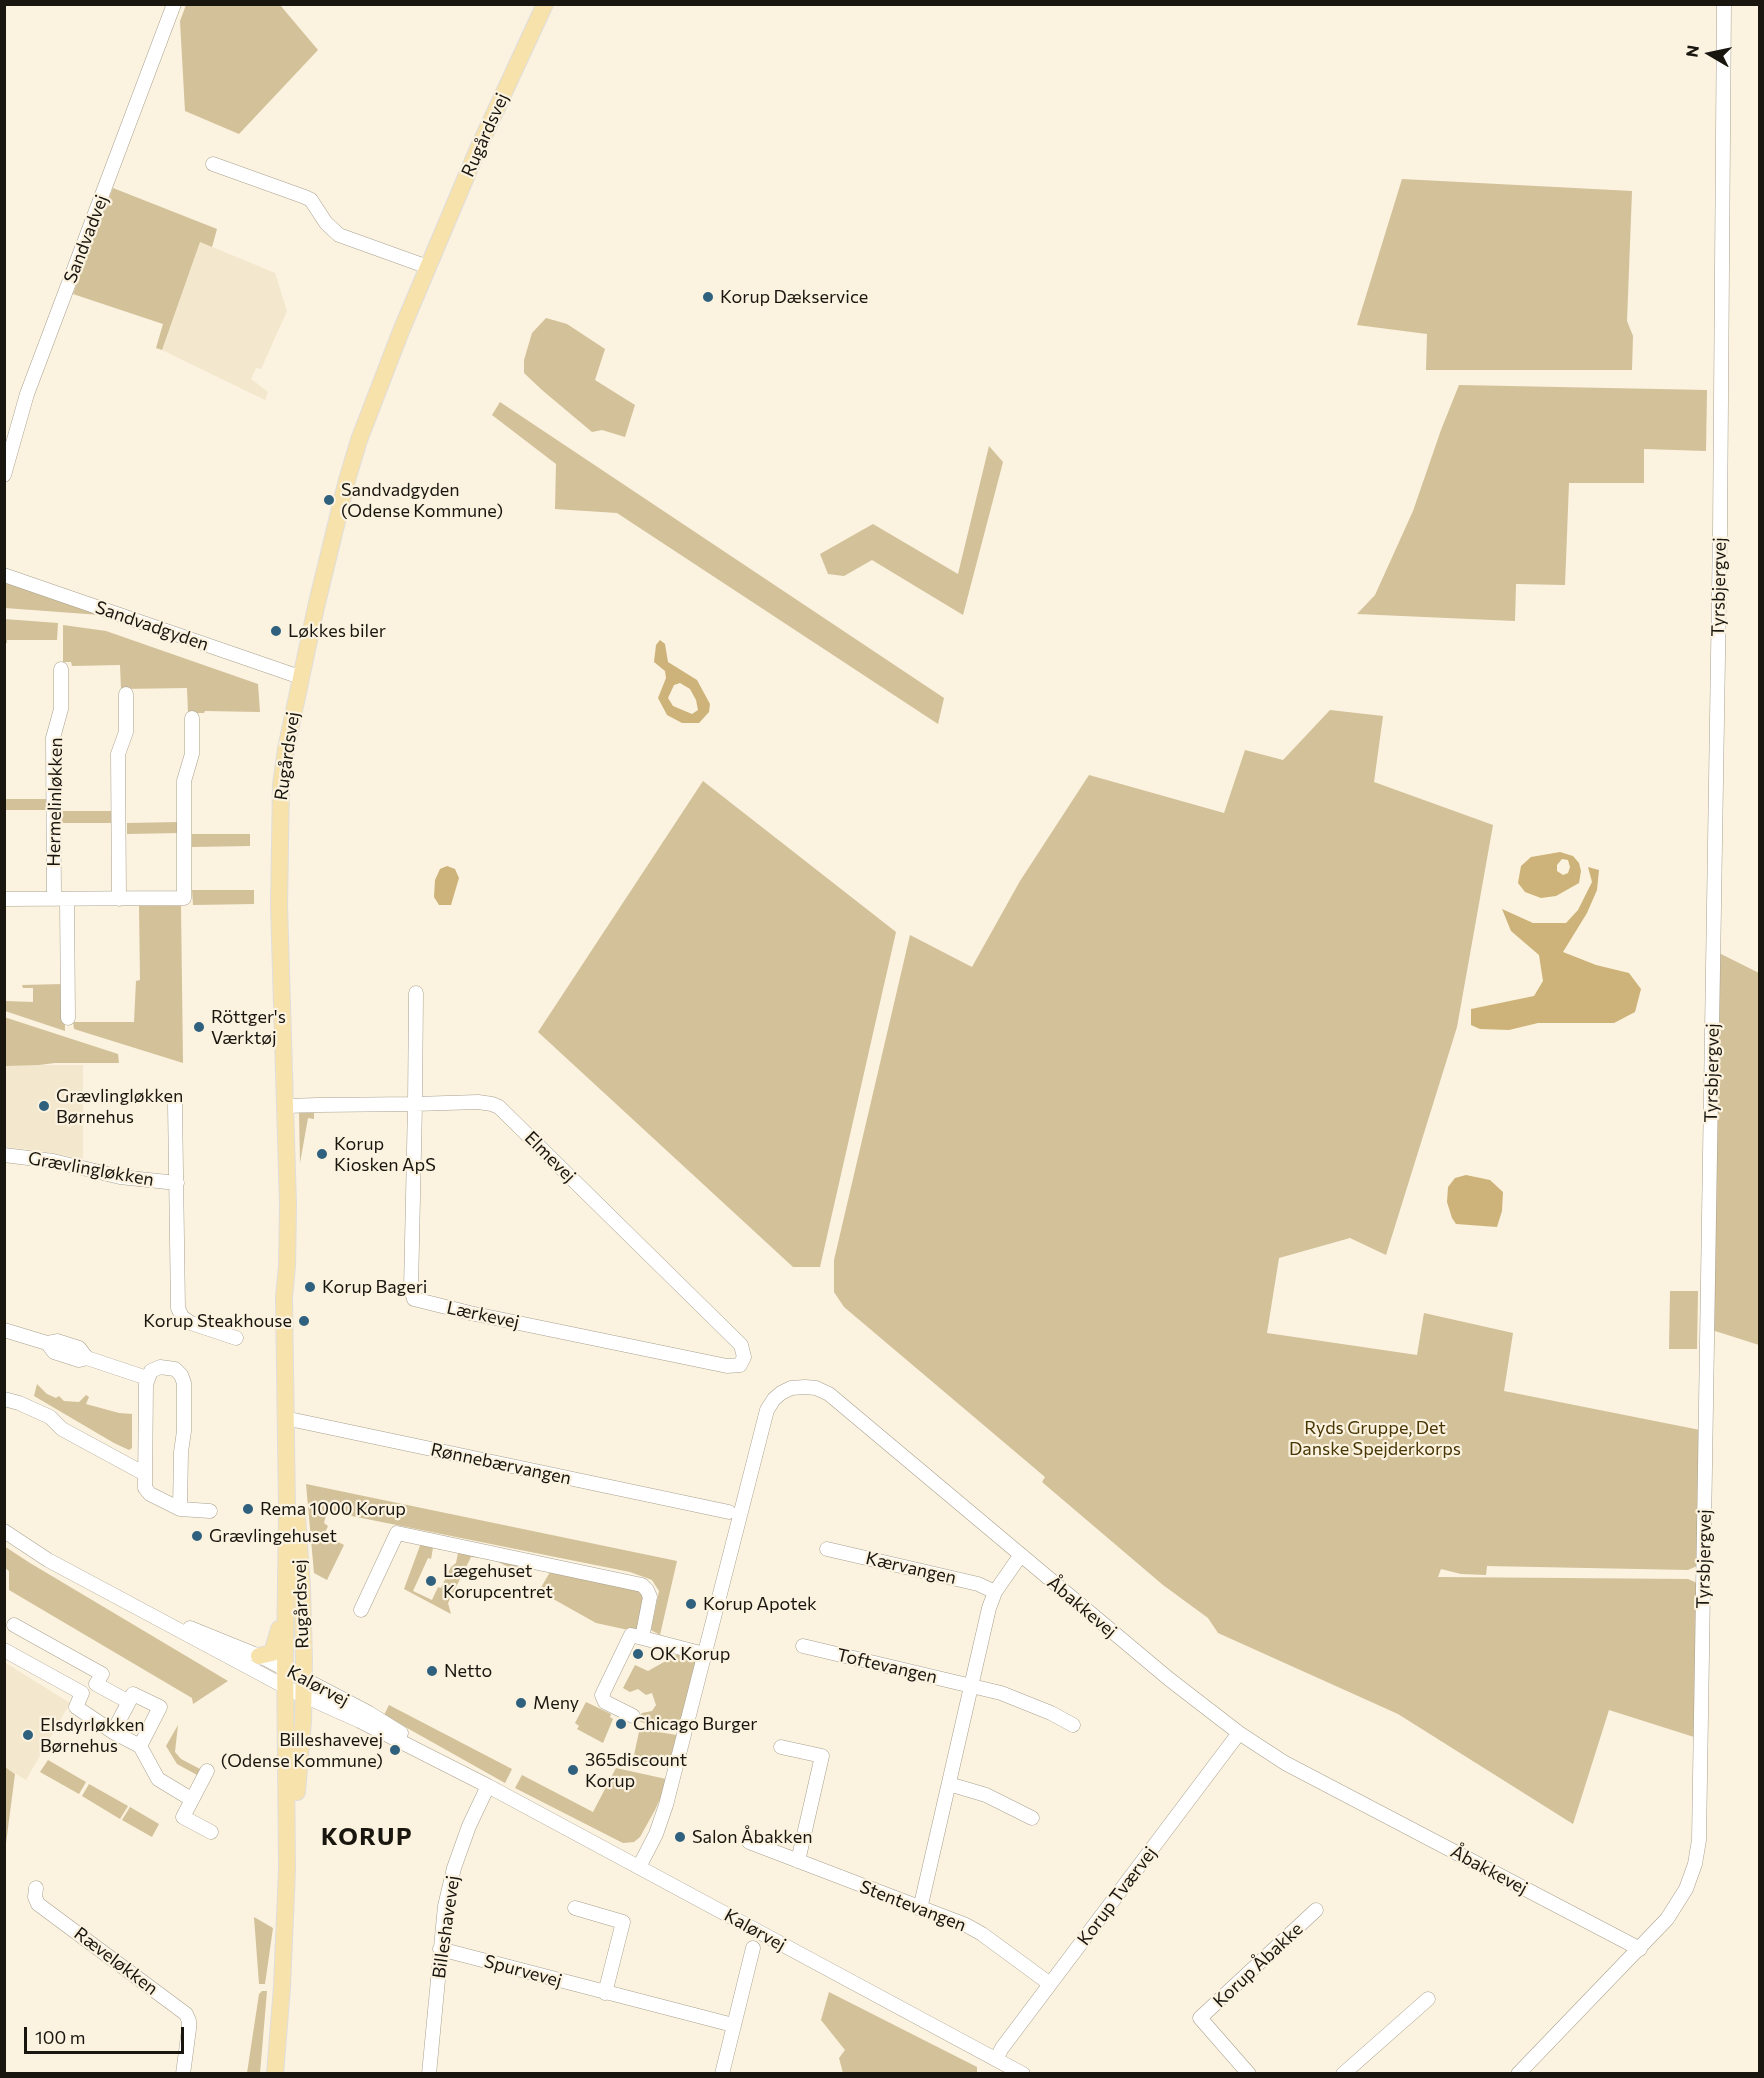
<!DOCTYPE html>
<html>
<head>
<meta charset="utf-8">
<style>
  body { margin:0 }
  #map { position:relative; width:1764px; height:2078px; overflow:hidden; background:#fbf2df; font-family:Commissioner,sans-serif }
  canvas { display:block }
  .frame { position:absolute; inset:0; border:6px solid #19160f; pointer-events:none }
  .north { position:absolute; left:1680px; top:24px; width:60px; height:60px; -webkit-text-stroke:4px #fbf2df; paint-order:stroke; rotate:279deg; font-size:16px; font-weight:700; line-height:24px; text-align:center; color:#19160f }
  .north::after { content:''; display:block; margin:auto; width:21px; height:27px; background:#19160f; clip-path:polygon(50% 0,100% 100%,50% 72%,0 100%) }
  .scale { position:absolute; left:24px; top:2027px; width:160px; height:27px; box-sizing:border-box; border:3px solid #19160f; border-top:0; padding-left:8px; font-size:18px; line-height:21px; white-space:nowrap; color:#19160f; -webkit-text-stroke:4px #fbf2df; paint-order:stroke }
</style>
</head>
<body>
<div id="map">
<canvas width="1764" height="2078"></canvas>
<div class="frame"></div>
<div class="north">N</div>
<div class="scale">100 m</div>
</div>
<script>
const context = document.querySelector('canvas').getContext('2d');
context.lineJoin = 'round';
function fill(path, color) { context.fillStyle = color; context.fill(path, 'evenodd'); }
const poly = rows => new Path2D(rows.map(r => 'M' + r).join(''));
function stroke(path, color, width, dash) { context.strokeStyle = color; context.lineWidth = width; context.lineCap = dash ? 'butt' : 'round'; context.setLineDash(dash || []); context.stroke(path); }
function label(font, color, halo, rows, align = 'center') {
  context.font = font + ' Commissioner,sans-serif'; context.lineWidth = 4.5; context.setLineDash([]); context.textBaseline = 'middle'; context.strokeStyle = halo; context.fillStyle = color; for (const [text, x, y, turn = 0] of rows) {
    context.save(); context.translate(x, y); context.rotate((+turn || 0) * Math.PI / 180); context.textAlign = isNaN(turn) ? turn : align; if (halo) context.strokeText(text, 0, 0); context.fillText(text, 0, 0); context.restore();
  }
}
const built = poly([
  [200,242,275,273,287,311,261,369,256,368,251,379,268,392,265,400,162,350],
  [5,1065,83,1065,83,1159,41,1151,5,1147],
  [4,1662,70,1703,26,1780,5,1767]
]);
const green = poly([
  [186,5,280,5,318,50,239,134,185,111,180,21],
  [1402,179,1632,191,1627,321,1633,336,1632,370,1426,370,1427,334,1357,325],
  [113,188,217,229,212,247,200,242,162,350,156,348,163,324,73,294],
  [546,318,567,324,605,349,595,380,635,405,625,437,602,430,592,432,542,390,524,373,524,360,532,333],
  [1459,385,1707,390,1706,451,1644,449,1644,483,1569,483,1565,585,1516,584,1515,621,1357,614,1375,595,1413,511,1441,430],
  [500,402,944,698,938,724,617,513,555,509,556,464,492,415],
  [989,446,1003,462,963,615,872,560,844,576,828,574,820,554,873,524,958,574],
  [5,581,100,615,5,608],
  [4,619,58,623,57,640,7,640,7,643,5,643],
  [63,625,106,631,258,684,260,712,205,711,204,713,188,713,187,688,121,689,120,665,72,666,71,662,63,662],
  [1330,710,1383,716,1374,782,1493,825,1457,1027,1386,1255,1350,1238,1279,1258,1267,1333,1417,1355,1424,1313,1513,1333,1504,1391,1700,1430,1697,1566,1688,1570,1487,1566,1486,1575,1461,1574,1441,1569,1438,1577,1688,1579,1697,1583,1694,1737,1609,1710,1573,1824,1398,1714,1218,1633,1208,1618,1163,1585,1042,1482,1045,1477,844,1307,834,1292,834,1260,910,935,972,967,1020,881,1089,775,1224,813,1245,750,1283,760],
  [703,781,896,932,820,1267,793,1267,538,1032],
  [5,799,48,799,48,810,5,810],
  [61,811,113,811,113,823,61,823],
  [180,822,180,833,127,834,127,823],
  [192,834,250,834,250,846,192,847],
  [192,890,254,890,254,904,193,905],
  [139,906,181,906,183,1063,74,1029,73,1022,134,1022,136,981,140,980],
  [1717,952,1759,973,1759,1345,1712,1330],
  [64,984,65,1031,5,1011,5,1001,33,1002,33,988,23,988,22,985],
  [4,1017,118,1054,119,1063,55,1063,39,1065,5,1066],
  [299,1113,314,1113,314,1119,308,1118,300,1163],
  [1670,1291,1698,1291,1697,1349,1669,1349],
  [37,1384,47,1394,56,1398,59,1396,64,1401,79,1402,86,1395,89,1397,86,1404,119,1413,132,1414,132,1448,129,1450,114,1443,34,1396],
  [306,1484,677,1561,660,1635,651,1630,659,1591,652,1580,630,1572,327,1511,324,1523,328,1526,324,1535,344,1545,327,1580,314,1573],
  [421,1543,442,1548,442,1550,433,1548,431,1559,428,1558,413,1591,432,1600,438,1587,441,1588,451,1567,456,1563,458,1553,451,1551,451,1549,498,1557,528,1564,530,1567,522,1566,517,1571,492,1559,471,1557,448,1603,451,1614,404,1589],
  [4,1546,30,1563,228,1681,193,1704,192,1698,9,1590,9,1571,5,1568],
  [550,1572,633,1587,642,1593,644,1599,638,1627,633,1631,596,1623,539,1591],
  [680,1653,693,1656,697,1664,680,1728,651,1721,644,1723,637,1720,642,1713,652,1711,656,1705,652,1693,646,1695,638,1689,630,1692,623,1688,635,1665,648,1671],
  [586,1702,611,1714,610,1717,613,1719,603,1743,577,1729,579,1726,575,1723],
  [389,1705,512,1769,505,1783,384,1715],
  [178,1725,175,1752,181,1759,202,1770,199,1776,177,1764,166,1746],
  [640,1727,645,1730,677,1735,678,1737,671,1761,660,1764,633,1760],
  [48,1760,86,1782,79,1794,40,1772],
  [5,1767,15,1774,5,1851],
  [616,1768,666,1779,667,1783,655,1810,640,1837,634,1842,623,1843,617,1840,515,1788,522,1775,593,1812],
  [89,1784,128,1806,120,1819,82,1796],
  [130,1807,159,1824,152,1837,122,1820],
  [254,1917,273,1928,265,1984,259,1984],
  [262,1991,267,1991,260,2073,247,2073,259,1994],
  [829,1992,977,2067,977,2073,843,2073,839,2058,845,2050,821,2020]
]);
const water = poly([
  [660,640,665,644,668,662,697,680,710,704,709,712,699,723,682,723,667,715,658,698,666,678,665,671,654,662,656,645],
  [680,683,690,689,696,700,698,710,692,714,673,706,668,698,674,685],
  [1560,852,1573,856,1579,863,1581,871,1579,883,1556,896,1541,898,1525,892,1518,883,1521,866,1531,857],
  [1562,859,1568,860,1570,867,1568,873,1563,875,1557,871,1557,865],
  [447,866,455,869,459,878,451,905,439,905,434,897,435,880,440,869],
  [1588,867,1599,870,1597,890,1587,913,1563,952,1596,965,1629,973,1641,989,1635,1012,1614,1023,1538,1023,1509,1030,1480,1029,1471,1025,1471,1009,1534,996,1543,981,1539,955,1511,931,1502,909,1533,923,1566,923,1578,910,1592,882],
  [1466,1175,1490,1180,1503,1192,1502,1211,1497,1227,1456,1224,1452,1218,1447,1202,1448,1187,1455,1178]
]);
const minor = poly([
  [213,164,305,197,311,200,326,223,339,235,428,267],
  [4,475,27,394,174,4],
  [4,575,300,677],
  [4,899,184,898,184,781,192,754,192,718],
  [54,899,53,738,61,709,61,669],
  [67,899,68,1018],
  [119,899,118,754,126,732,126,694],
  [175,1104,178,1308,182,1317,191,1323,236,1338],
  [286,1106,318,1105,415,1104,478,1102,492,1104,499,1107,741,1345,744,1357,740,1365,727,1366,470,1313,414,1299,411,1289,415,1104,416,993],
  [4,1155,53,1161,120,1177,177,1183],
  [4,1330,47,1343,57,1341,79,1348,87,1358,147,1378],
  [47,1343,54,1352,79,1360,87,1358],
  [4,1399,19,1403,50,1417,62,1429,145,1474],
  [286,1420,294,1420,729,1512],
  [180,1509,181,1452,184,1431,184,1383,181,1375,175,1369,160,1367,151,1371,146,1384,145,1488,150,1494,180,1509,210,1511],
  [4,1531,48,1560,293,1691,360,1721,488,1786,1023,2074],
  [827,1549,978,1584,995,1592],
  [361,1610,397,1533,642,1585,647,1590,650,1597,642,1638],
  [14,1625,102,1674,96,1684,129,1702],
  [190,1628,264,1658,369,1713,401,1733],
  [803,1646,1001,1693,1051,1713,1073,1725],
  [4,1650,82,1693,76,1707,113,1732,133,1694,160,1707,140,1746],
  [633,1716,605,1702,602,1695,631,1635,704,1654],
  [113,1732,140,1746,158,1779,191,1799],
  [781,1747,822,1756,798,1861],
  [207,1771,183,1817,211,1832],
  [949,1784,986,1795,1032,1818],
  [749,1842,966,1925,982,1934,1050,1984],
  [639,1867,656,1834,666,1805,767,1410,774,1399,781,1393,791,1388,805,1387,816,1388,829,1394,1169,1679,1239,1733,1285,1763,1640,1949],
  [36,1888,35,1897,38,1904,186,2014,189,2021,189,2029,183,2074],
  [575,1908,623,1922,605,1993],
  [920,1909,989,1608,995,1592,1020,1556],
  [440,1949,733,2025],
  [996,2059,1002,2048,1239,1733],
  [429,2074,445,1906,454,1868,469,1826,488,1786],
  [722,2074,753,1948],
  [1249,2074,1200,2018,1316,1910],
  [1343,2074,1428,1999],
  [1518,2074,1667,1919,1686,1889,1695,1864,1699,1840,1720,532,1724,4]
]);
const major = poly([
  [297,1515,302,1588,304,1661,303,1721,297,1792],
  [259,1656,272,1653,279,1629],
  [275,2074,282,1987,287,1869,285,1655,287,1510,284,1297,287,1266,288,1205,279,905,281,785,286,749,316,607,347,480,359,440,401,331,477,151,545,4]
]);
const markers = [
  [708,297,6,"#2f617f"],
  [329,500,6,"#2f617f"],
  [276,631,6,"#2f617f"],
  [199,1027,6,"#2f617f"],
  [44,1106,6,"#2f617f"],
  [322,1154,6,"#2f617f"],
  [310,1287,6,"#2f617f"],
  [304,1321,6,"#2f617f"],
  [248,1509,6,"#2f617f"],
  [197,1536,6,"#2f617f"],
  [431,1581,6,"#2f617f"],
  [691,1604,6,"#2f617f"],
  [638,1654,6,"#2f617f"],
  [432,1671,6,"#2f617f"],
  [521,1703,6,"#2f617f"],
  [621,1724,6,"#2f617f"],
  [28,1735,6,"#2f617f"],
  [395,1750,6,"#2f617f"],
  [573,1770,6,"#2f617f"],
  [680,1837,6,"#2f617f"]
];
const streetNames = [
  ["Rugårdsvej",485,135,-66],
  ["Sandvadvej",86,239,-69],
  ["Tyrsbjergvej",1719,587,-89],
  ["Sandvadgyden",152,626,19],
  ["Rugårdsvej",287,756,-82],
  ["Hermelinløkken",55,802,-89],
  ["Tyrsbjergvej",1712,1073,-89],
  ["Elmevej",550,1157,45],
  ["Grævlingløkken",91,1169,10],
  ["Lærkevej",483,1315,12],
  ["Rønnebærvangen",501,1464,12],
  ["Tyrsbjergvej",1704,1559,-89],
  ["Kærvangen",911,1568,13],
  ["Rugårdsvej",301,1604,-92],
  ["Åbakkevej",1082,1607,40],
  ["Toftevangen",887,1666,13],
  ["Kalørvej",318,1686,28],
  ["Åbakkevej",1489,1870,28],
  ["Korup Tværvej",1117,1896,-53],
  ["Stentevangen",913,1906,21],
  ["Billeshavevej",446,1927,-82],
  ["Kalørvej",755,1930,29],
  ["Ræveløkken",116,1961,37],
  ["Korup Åbakke",1258,1965,-43],
  ["Spurvevej",523,1971,15]
];
const poiNames = [
  ["Korup Dækservice",720,297],
  ["Sandvadgyden",341,490],
  ["(Odense Kommune)",341,511],
  ["Løkkes biler",288,631],
  ["Röttger's",211,1017],
  ["Værktøj",211,1038],
  ["Grævlingløkken",56,1096],
  ["Børnehus",56,1117],
  ["Korup",334,1144],
  ["Kiosken ApS",334,1165],
  ["Korup Bageri",322,1287],
  ["Korup Steakhouse",292,1321,"right"],
  ["Rema 1000 Korup",260,1509],
  ["Grævlingehuset",209,1536],
  ["Lægehuset",443,1571],
  ["Korupcentret",443,1592],
  ["Korup Apotek",703,1604],
  ["OK Korup",650,1654],
  ["Netto",444,1671],
  ["Meny",533,1703],
  ["Chicago Burger",633,1724],
  ["Elsdyrløkken",40,1725],
  ["Børnehus",40,1746],
  ["Billeshavevej",383,1740,"right"],
  ["(Odense Kommune)",383,1761,"right"],
  ["365discount",585,1760],
  ["Korup",585,1781],
  ["Salon Åbakken",692,1837]
];
const parkNames = [
  ["Ryds Gruppe, Det",1375,1428],
  ["Danske Spejderkorps",1375,1449]
];
const districtNames = [
  ["KORUP",367,1837]
];
fill(built, '#f3e7cd');
fill(green, '#d2c199');
fill(water, '#cdb379');
stroke(minor, '#a9a18f', 15);
stroke(major, '#dfdedd', 18);
stroke(minor, '#fff', 14);
stroke(major, '#f8e2ab', 16);
for (const [x, y, r, color] of markers) { const dot = new Path2D(); dot.arc(x, y, r, 0, 2 * Math.PI); context.fillStyle = color; context.fill(dot); stroke(dot, '#fbf2df', 2); }
label('18px', '#19160f', '#fbf2df', streetNames);
label('18px', '#19160f', '#fbf2df', poiNames, 'left');
label('18px', '#483605', '#fbf2df', parkNames);
context.letterSpacing = '1.5px';
label('bold 24px', '#19160f', '#fbf2df', districtNames);
context.letterSpacing = '0px';
</script>
</body>
</html>
